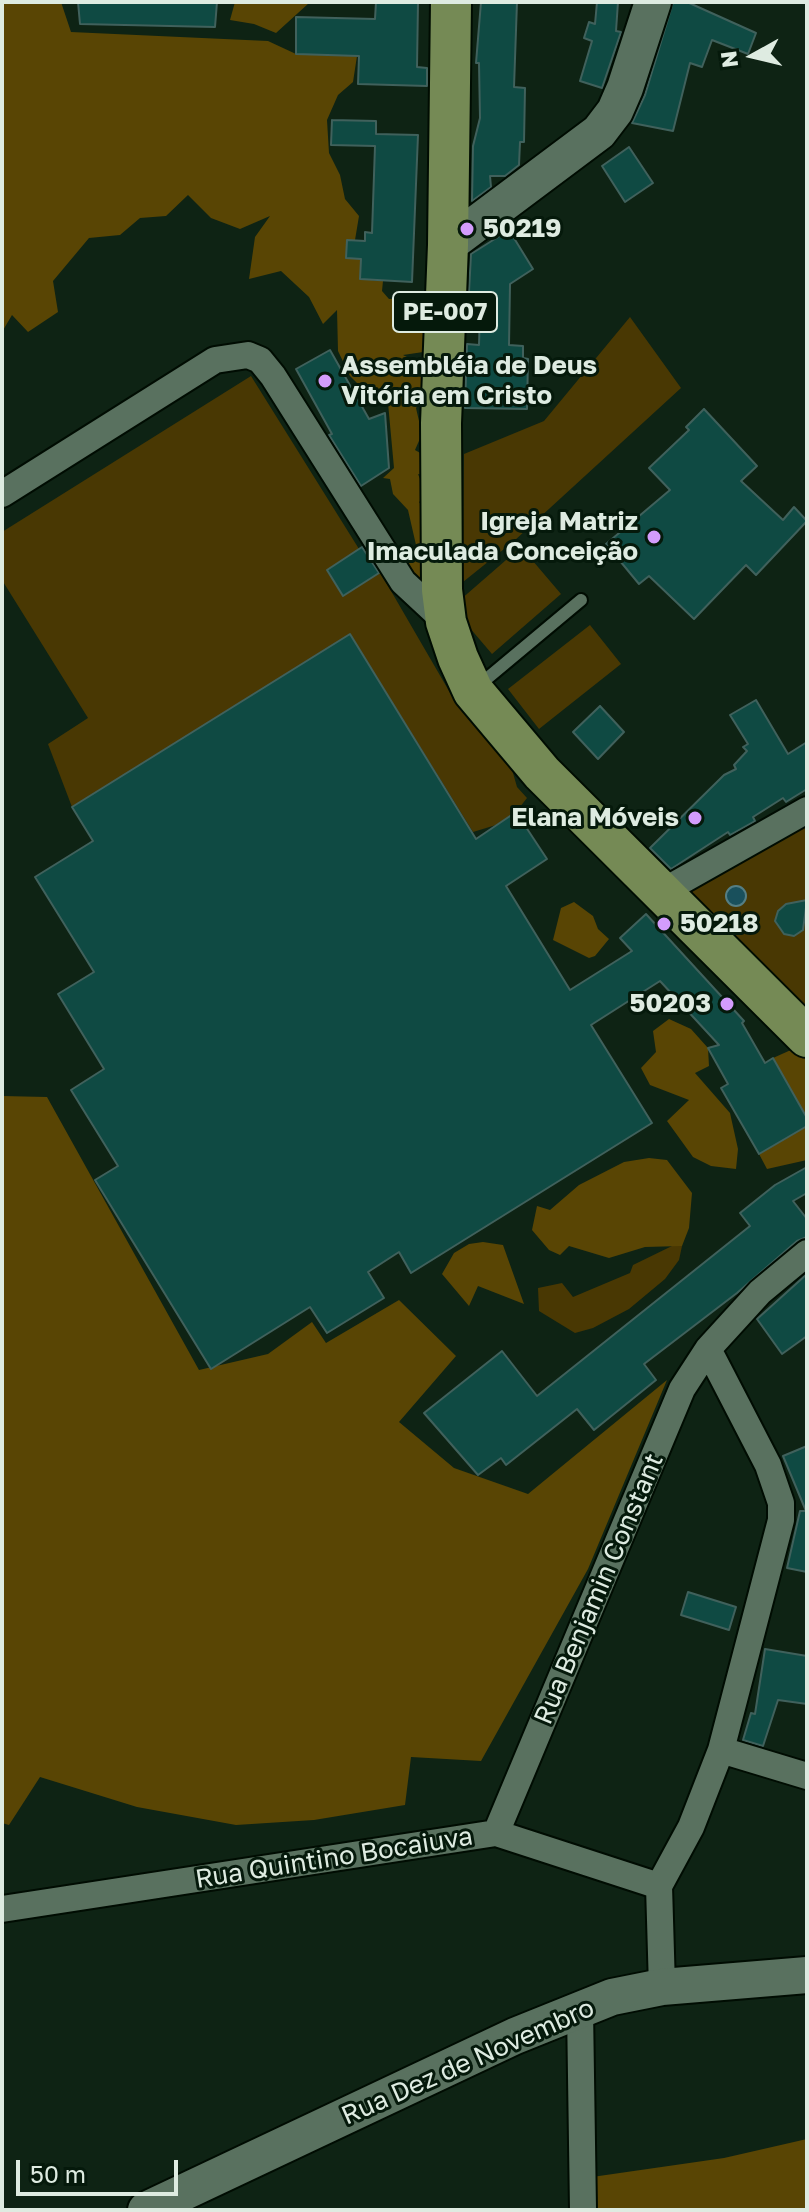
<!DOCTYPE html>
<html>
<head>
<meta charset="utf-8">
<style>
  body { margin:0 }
  #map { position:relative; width:809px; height:2212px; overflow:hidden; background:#0e2314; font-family:"Golos Text",sans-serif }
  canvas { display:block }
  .frame { position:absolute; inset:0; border:4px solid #deebe1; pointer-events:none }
  .north { position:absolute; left:713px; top:16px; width:80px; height:80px; -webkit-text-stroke:6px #05190b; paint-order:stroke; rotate:262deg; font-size:22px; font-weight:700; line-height:32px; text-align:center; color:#deebe1 }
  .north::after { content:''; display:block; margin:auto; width:28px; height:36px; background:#deebe1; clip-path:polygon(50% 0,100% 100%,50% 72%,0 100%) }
  .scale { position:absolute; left:16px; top:2160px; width:162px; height:36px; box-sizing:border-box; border:4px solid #deebe1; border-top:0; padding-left:10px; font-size:24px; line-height:28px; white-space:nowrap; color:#deebe1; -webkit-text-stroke:6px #05190b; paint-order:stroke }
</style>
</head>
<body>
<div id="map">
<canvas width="809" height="2212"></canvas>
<div class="frame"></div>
<div class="north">N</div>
<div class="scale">50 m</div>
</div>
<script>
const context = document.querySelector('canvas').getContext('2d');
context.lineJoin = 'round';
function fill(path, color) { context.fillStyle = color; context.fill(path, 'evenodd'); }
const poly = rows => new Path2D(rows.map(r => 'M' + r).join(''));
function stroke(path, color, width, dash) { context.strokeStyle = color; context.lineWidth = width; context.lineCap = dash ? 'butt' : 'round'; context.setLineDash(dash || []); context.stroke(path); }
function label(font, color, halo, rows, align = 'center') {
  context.font = font + ' "Golos Text",sans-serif'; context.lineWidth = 6; context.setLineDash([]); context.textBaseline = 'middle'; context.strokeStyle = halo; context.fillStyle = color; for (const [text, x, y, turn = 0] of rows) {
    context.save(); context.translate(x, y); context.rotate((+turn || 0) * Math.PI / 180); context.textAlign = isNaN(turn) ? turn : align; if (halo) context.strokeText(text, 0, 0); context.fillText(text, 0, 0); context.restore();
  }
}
const green = poly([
  [630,317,681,388,514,541,463,582,464,454,544,421],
  [251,376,359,549,344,595,380,572,456,703,511,766,517,787,527,798,516,812,496,825,473,832,350,634,72,807,48,744,88,718,2,580,2,532],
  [521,547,561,594,492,654,452,607],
  [590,625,621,664,539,729,508,689],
  [807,816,807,1007,801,1013,683,891],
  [672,1246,682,1246,679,1260,665,1279,629,1309,593,1328,575,1333,539,1311,538,1288,562,1283,573,1297,630,1273,633,1265]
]);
const forest = poly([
  [2,2,61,2,71,32,268,41,296,54,357,56,353,82,338,95,327,120,329,153,340,175,345,199,359,216,355,240,347,241,346,258,361,259,360,279,383,281,382,291,389,299,423,297,433,305,430,351,403,355,415,361,431,385,416,408,422,434,415,450,429,458,426,476,418,474,427,496,419,502,429,516,425,582,415,578,403,554,416,545,408,510,393,494,390,479,383,478,394,468,388,403,377,403,350,376,338,351,337,310,323,324,309,297,281,271,249,279,255,237,270,216,240,229,211,218,188,195,166,216,140,218,120,235,89,238,53,281,58,312,28,332,12,315,2,332],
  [235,2,309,2,309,3,276,33,254,24,230,20],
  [574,902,593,916,598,929,609,939,595,956,589,958,553,940,561,908],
  [669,1019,691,1029,708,1048,709,1066,695,1073,730,1113,738,1149,736,1169,711,1166,693,1157,667,1121,689,1100,650,1085,641,1068,656,1052,653,1031],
  [802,1045,807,1051,807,1118,773,1058],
  [2,1096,47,1097,199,1370,268,1354,312,1322,326,1343,399,1300,456,1356,399,1422,454,1468,528,1494,667,1380,588,1569,481,1761,411,1757,405,1805,314,1820,236,1825,137,1807,40,1777,9,1825,2,1823],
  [807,1126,807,1160,767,1169,759,1154],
  [649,1158,667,1160,692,1193,689,1228,682,1246,645,1247,609,1258,569,1246,560,1255,549,1250,532,1230,537,1206,550,1210,579,1185,624,1162],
  [483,1242,503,1245,524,1304,478,1286,469,1306,442,1274,454,1253,469,1244],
  [807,2139,807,2210,594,2210,592,2177,724,2158]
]);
const water = poly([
  '726 896a10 10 0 1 1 20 0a10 10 0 1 1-20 0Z'
]);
const building = poly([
  [78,2,217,2,215,27,80,24,78,2],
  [376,2,418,2,417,67,427,68,427,86,358,84,359,56,296,54,296,17,375,19,376,2],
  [481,2,517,2,514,87,525,88,524,142,520,142,519,165,505,176,490,176,491,187,472,201,473,146,480,118,479,63,476,63,481,2],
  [597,2,618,2,616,31,621,32,602,88,580,81,592,41,584,38,589,22,595,24,597,2],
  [673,2,687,2,756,33,748,54,712,40,702,67,690,63,673,131,632,123,645,95,673,2],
  [332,120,376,121,376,134,418,135,412,282,360,279,361,259,346,258,347,240,365,241,365,232,372,233,375,146,331,145,332,120],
  [629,147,653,183,625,202,602,166,629,147],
  [509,230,533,269,510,284,509,345,523,346,523,358,528,359,527,409,465,408,467,344,479,345,480,311,468,311,471,254,509,230],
  [330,350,369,419,385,413,389,468,361,486,329,435,332,434,296,369,330,350],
  [704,409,757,466,741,481,783,520,794,507,807,521,756,575,746,565,694,619,649,576,639,584,606,544,670,490,649,468,689,430,686,427,704,409],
  [362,547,379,573,343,596,327,570,362,547],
  [350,634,476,839,516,812,547,859,506,886,570,990,632,951,620,938,646,914,744,1021,742,1023,765,1063,773,1058,807,1118,807,1126,759,1154,721,1088,728,1084,708,1048,719,1045,660,981,591,1025,652,1123,411,1273,399,1252,368,1272,384,1298,327,1333,310,1307,211,1369,95,1180,118,1166,71,1090,104,1069,58,994,94,972,35,877,93,841,72,807,350,634],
  [756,700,788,754,807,742,807,789,786,802,783,798,753,817,755,821,730,835,728,832,671,869,650,848,724,775,736,769,734,765,747,751,743,747,748,744,730,715,756,700],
  [600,706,624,732,598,759,573,732,600,706],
  [807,900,803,930,794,936,784,934,775,921,778,911,786,904,807,900],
  [807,1167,807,1193,793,1201,807,1219,807,1237,797,1241,737,1293,644,1364,656,1380,594,1430,577,1409,506,1465,501,1458,478,1475,424,1413,502,1351,537,1396,750,1226,740,1213,775,1185,807,1167],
  [807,1274,807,1336,782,1354,757,1319,807,1274],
  [807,1446,807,1572,787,1568,800,1511,806,1511,783,1456,807,1446],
  [688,1592,736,1607,729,1630,681,1615,688,1592],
  [765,1649,807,1656,807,1704,778,1700,763,1746,743,1740,751,1713,755,1714,765,1649]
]);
const lane = poly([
  [478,686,581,600]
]);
const street = poly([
  [2,494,215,360,248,355,260,360,273,376,403,582,446,622],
  [660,893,807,810],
  [721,1750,807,1776],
  [496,1833,682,1389,708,1349,760,1292,807,1253],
  [2,1909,496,1833,659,1886],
  [662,1987,659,1886,691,1827,721,1750,781,1520,781,1503,768,1465,708,1349],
  [580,2009,583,2210]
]);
const secondary = poly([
  [448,245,599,132,615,111,625,88,653,2],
  [146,2210,515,2036,612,1997,662,1987,807,1975]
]);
const primary = poly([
  [451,2,448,245,441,423,442,590,446,622,458,658,473,691,542,773,807,1037]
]);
const markers = [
  [467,229,8,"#d39cfc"],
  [325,381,8,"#d39cfc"],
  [654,537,8,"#d39cfc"],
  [695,818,8,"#d39cfc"],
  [664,924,8,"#d39cfc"],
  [727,1004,8,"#d39cfc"]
];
const shields = [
  [445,312,104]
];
const shieldNames = [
  ["PE-007",445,312]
];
const poiNames = [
  ["50219",483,229],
  ["Assembléia de Deus",341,366],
  ["Vitória em Cristo",341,396],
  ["Igreja Matriz",638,522,"right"],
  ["Imaculada Conceição",638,552,"right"],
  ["Elana Móveis",679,818,"right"],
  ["50218",680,924],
  ["50203",711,1004,"right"]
];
const streetNames = [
  ["Rua Benjamin Constant",599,1589,-67],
  ["Rua Quintino Bocaiuva",334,1858,-9],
  ["Rua Dez de Novembro",468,2062,-24]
];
fill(green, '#493803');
fill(forest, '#594504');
fill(water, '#19505c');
stroke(water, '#547e84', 2);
fill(building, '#0f4a43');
stroke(building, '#40615c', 2);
stroke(lane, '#000c02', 16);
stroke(street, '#000c02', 30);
stroke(secondary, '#000c02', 40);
stroke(primary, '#000c02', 44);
stroke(lane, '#59715f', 12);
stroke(street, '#59715f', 26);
stroke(secondary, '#59715f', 36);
stroke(primary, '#758a55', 40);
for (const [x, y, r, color] of markers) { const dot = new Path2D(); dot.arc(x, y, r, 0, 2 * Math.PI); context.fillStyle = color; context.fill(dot); stroke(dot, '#05190b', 3); }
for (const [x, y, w] of shields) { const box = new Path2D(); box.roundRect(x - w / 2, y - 20, w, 40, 6); context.fillStyle = '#05190b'; context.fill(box); stroke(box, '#deebe1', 2); }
label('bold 24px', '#deebe1', null, shieldNames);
label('bold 26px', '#deebe1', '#05190b', poiNames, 'left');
label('26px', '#deebe1', '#05190b', streetNames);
</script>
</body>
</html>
